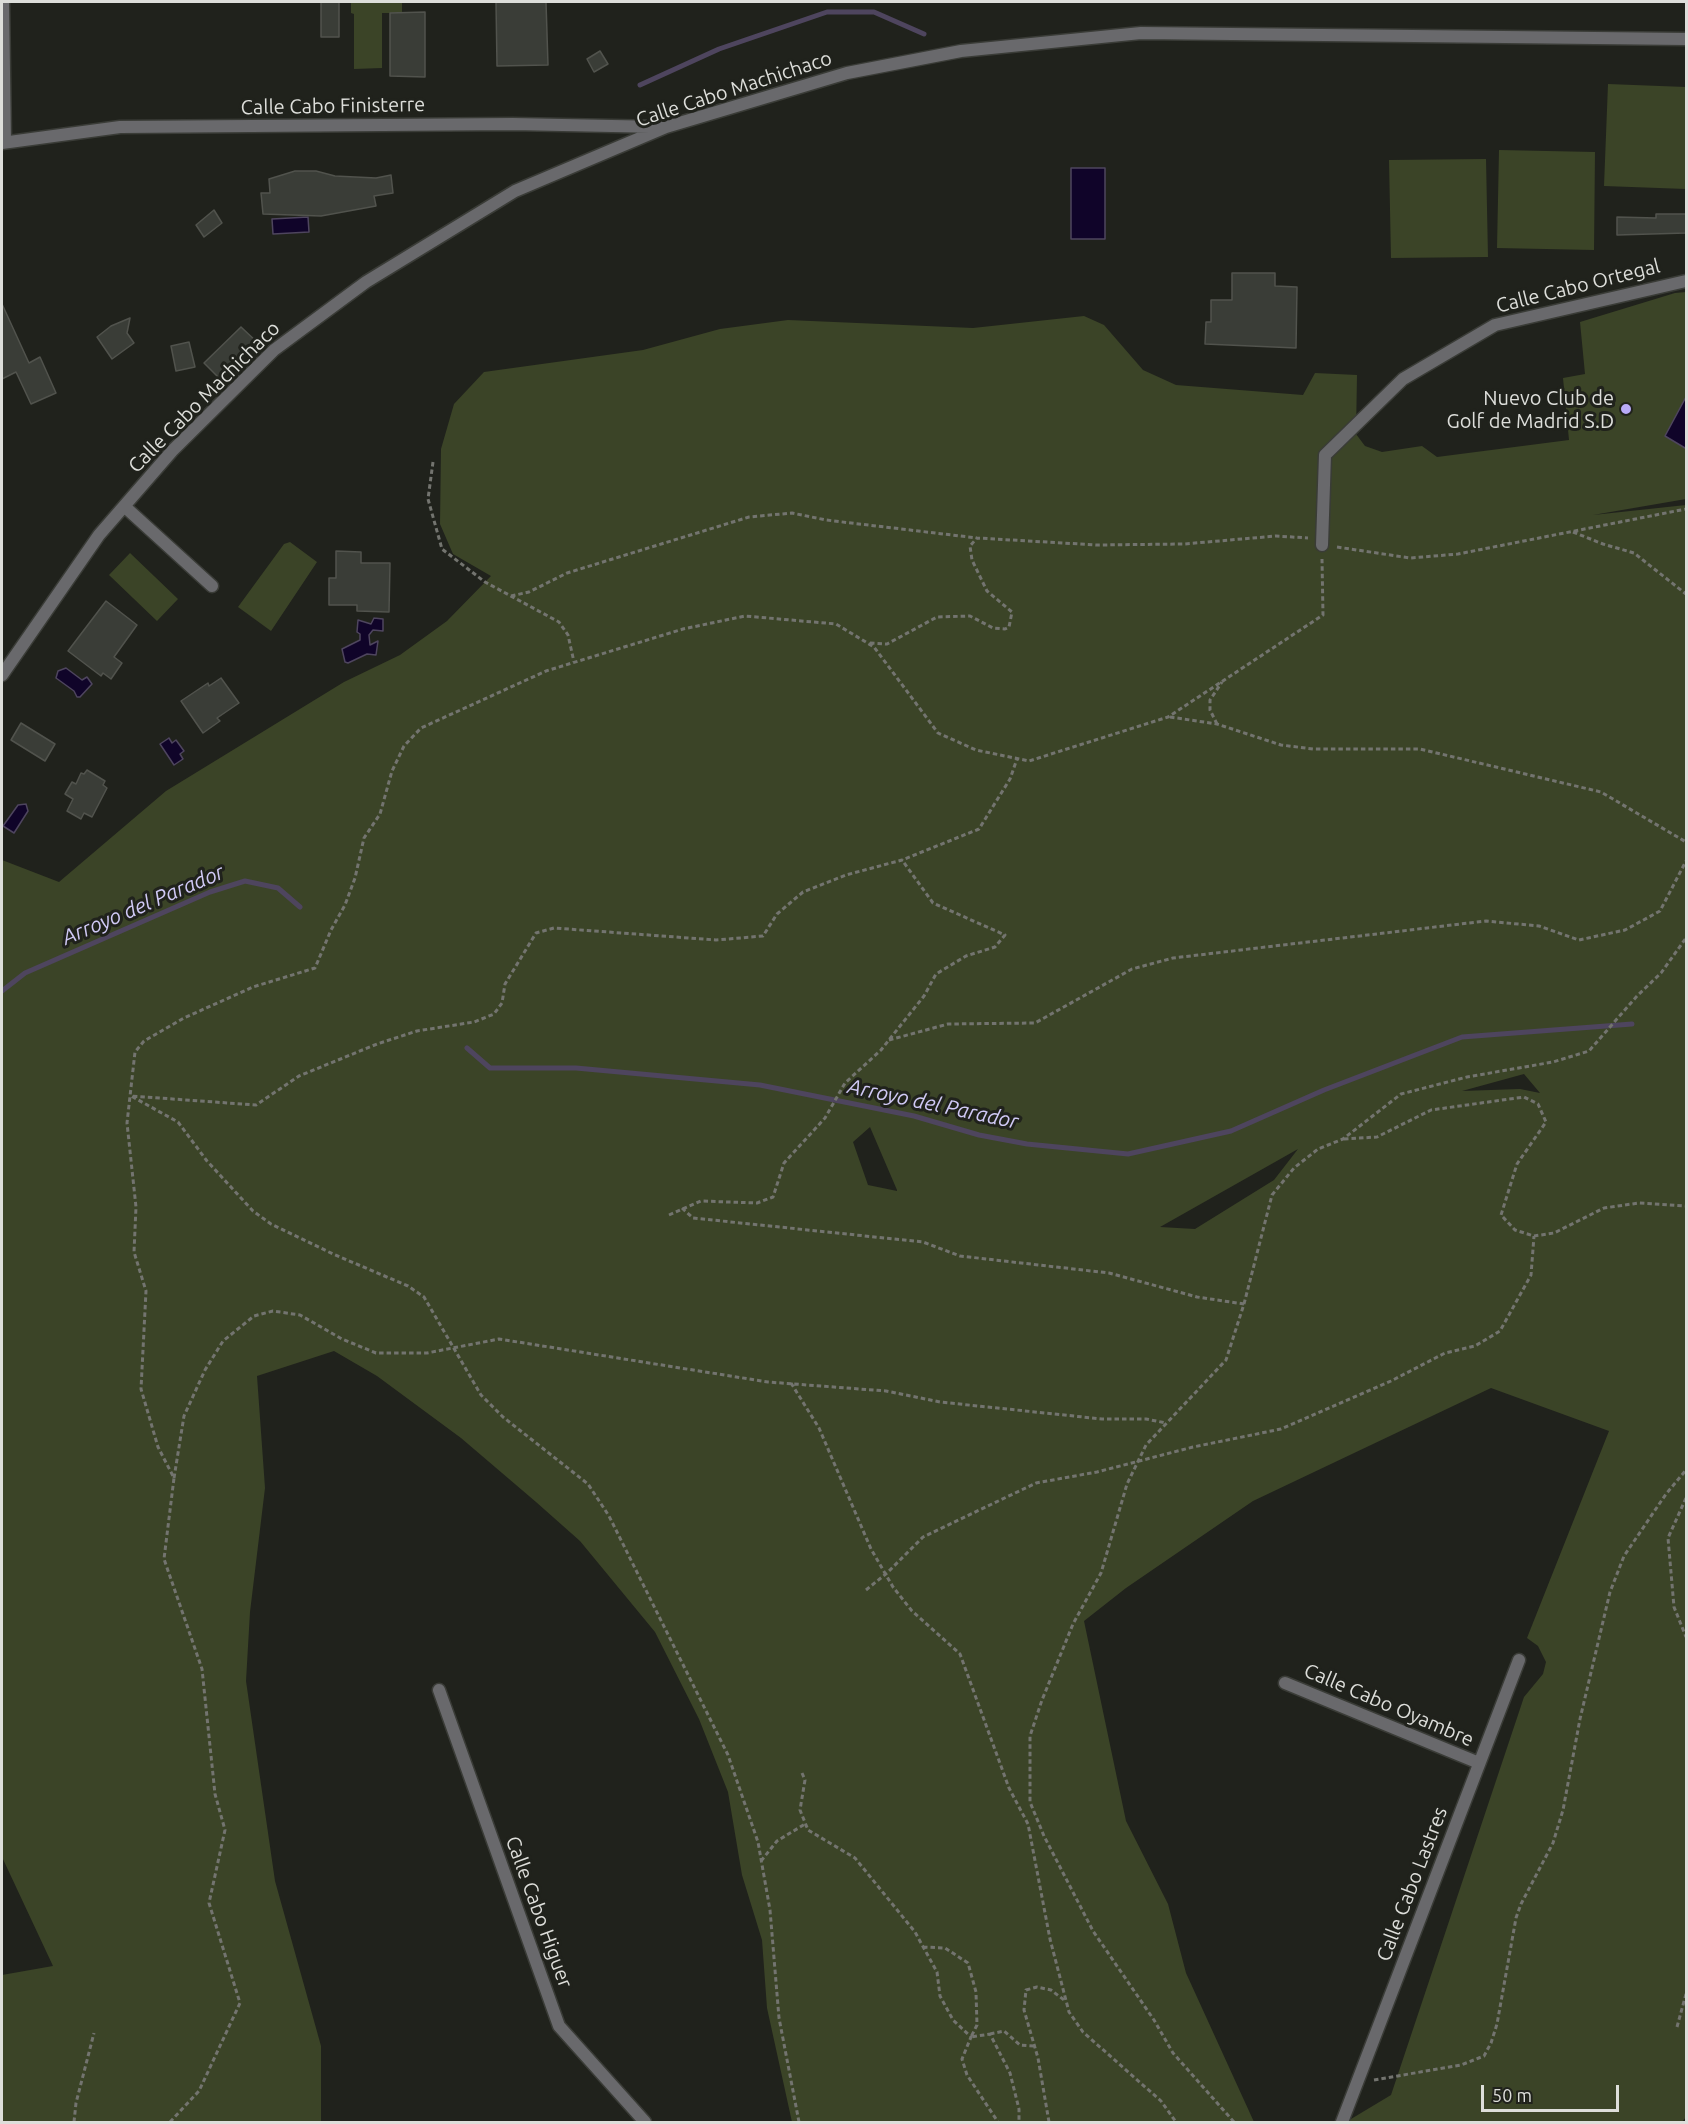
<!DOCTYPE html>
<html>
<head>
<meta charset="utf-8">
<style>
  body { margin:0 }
  #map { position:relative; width:1688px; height:2124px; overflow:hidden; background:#20221c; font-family:Ubuntu,sans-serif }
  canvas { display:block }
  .frame { position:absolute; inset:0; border:3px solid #dddeda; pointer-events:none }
  .scale { position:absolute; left:1481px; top:2085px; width:138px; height:27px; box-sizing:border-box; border:3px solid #dddeda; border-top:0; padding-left:8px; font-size:18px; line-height:21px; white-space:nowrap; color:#dddeda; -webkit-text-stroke:4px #20221c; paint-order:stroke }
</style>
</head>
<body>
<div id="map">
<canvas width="1688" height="2124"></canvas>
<div class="frame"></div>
<div class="scale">50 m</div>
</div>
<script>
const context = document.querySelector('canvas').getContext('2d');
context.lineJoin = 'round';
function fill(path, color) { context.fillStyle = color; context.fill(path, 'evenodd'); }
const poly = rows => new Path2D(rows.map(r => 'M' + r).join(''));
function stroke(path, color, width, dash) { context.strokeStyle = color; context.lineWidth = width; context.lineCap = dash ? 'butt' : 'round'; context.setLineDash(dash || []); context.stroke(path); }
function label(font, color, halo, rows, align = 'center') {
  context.font = font + ' Ubuntu,sans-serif'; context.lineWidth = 6; context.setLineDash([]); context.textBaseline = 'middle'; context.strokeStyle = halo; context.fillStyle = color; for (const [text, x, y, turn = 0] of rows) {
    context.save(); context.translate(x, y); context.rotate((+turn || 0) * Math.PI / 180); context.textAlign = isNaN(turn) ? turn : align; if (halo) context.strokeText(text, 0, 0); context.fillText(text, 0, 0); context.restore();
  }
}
const green = poly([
  [351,2,402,2,402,13,382,13,382,68,354,69,354,14,351,13],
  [1608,84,1686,87,1686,189,1604,186],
  [1499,150,1595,152,1594,250,1497,248],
  [1486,159,1488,257,1391,258,1389,160],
  [1686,292,1686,499,1593,515,1686,505,1686,2117,1682,2122,1346,2122,1391,2095,1524,1697,1543,1674,1546,1662,1538,1646,1527,1638,1609,1431,1491,1388,1253,1501,1126,1588,1084,1621,1126,1821,1168,1904,1186,1973,1254,2122,792,2122,767,2008,762,1940,742,1875,728,1792,699,1719,655,1632,580,1541,536,1502,461,1438,377,1376,334,1351,257,1376,265,1488,250,1612,246,1681,275,1881,321,2046,321,2122,2,2122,2,1975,53,1966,2,1857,2,860,59,882,166,791,344,682,400,655,447,621,491,576,453,554,440,524,441,449,454,404,484,372,643,350,720,329,788,320,973,328,1084,316,1104,325,1143,370,1176,385,1303,395,1315,373,1357,375,1356,434,1365,446,1382,452,1422,446,1437,457,1569,440,1563,378,1585,374,1580,322,1675,293],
  [1524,1074,1540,1093,1520,1089,1462,1091],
  [870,1127,897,1190,897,1191,868,1185,853,1142],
  [1298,1149,1274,1180,1195,1229,1160,1227],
  [290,542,317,562,271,631,238,607,284,544],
  [130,553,178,599,157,621,109,575]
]);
const water = poly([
  [1071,168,1105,168,1105,239,1071,239,1071,168],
  [308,217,309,232,273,234,272,219,308,217],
  [1686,397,1686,447,1685,448,1665,436,1686,397],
  [374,618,383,619,383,631,373,630,369,635,370,645,378,641,376,655,367,654,348,663,345,662,342,649,360,640,360,634,357,632,358,620,371,624,374,618],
  [66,668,82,680,87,677,92,684,80,697,77,697,74,691,56,678,58,671,66,668],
  [169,738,172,743,176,740,184,751,180,754,183,759,174,765,160,744,169,738],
  [26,804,28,811,14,833,3,826,18,805,26,804]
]);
const stream = poly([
  [640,85,719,49,827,12,874,12,924,34],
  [2,991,25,973,210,892,245,881,278,888,300,907],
  [467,1048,490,1068,576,1068,760,1085,914,1116,979,1135,1027,1144,1128,1154,1231,1131,1324,1090,1462,1037,1632,1024]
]);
const building = poly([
  [321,2,339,2,339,37,321,37,321,2],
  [496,2,546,2,548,65,497,66,496,2],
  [425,12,425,77,390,76,390,13,425,12],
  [600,51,608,64,594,72,587,59,600,51],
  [295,171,316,171,335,176,376,178,391,175,393,193,374,196,376,206,321,216,263,214,261,193,270,193,269,179,295,171],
  [214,210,222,223,204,237,196,225,214,210],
  [1656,214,1686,214,1686,233,1617,235,1617,217,1656,218,1656,214],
  [1232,273,1275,273,1275,286,1297,287,1296,348,1205,344,1206,322,1211,322,1211,300,1232,300,1232,273],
  [2,304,29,363,40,357,56,393,31,404,16,372,2,379,2,304],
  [130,318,127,333,134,343,112,359,97,337,111,326,130,318],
  [241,327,258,343,220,379,204,363,241,327],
  [189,342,195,367,176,371,171,346,189,342],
  [336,551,361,552,361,563,390,563,389,612,357,611,357,605,329,605,329,578,336,578,336,551],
  [106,601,137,625,114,657,122,663,111,679,103,673,101,676,68,651,106,601],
  [221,678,239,703,217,718,220,721,203,733,181,701,208,683,209,686,221,678],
  [21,723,55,744,45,761,11,740,21,723],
  [87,770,105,781,103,785,107,788,92,817,84,813,81,819,67,811,73,799,65,794,72,782,76,784,81,773,84,774,87,770]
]);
const path = poly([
  [433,462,428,499,442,549,485,582,559,622,568,635,574,662],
  [1573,532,1603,544,1634,553,1686,594],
  [1337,547,1410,558,1458,554,1686,509],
  [511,596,529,592,567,573,749,517,792,513,826,520,977,538],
  [870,643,887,644,937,617,970,616,993,628,1005,629,1009,627,1012,612,987,591,972,560,970,546,977,538,1097,545,1184,544,1276,536,1308,538],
  [1170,717,1217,724,1281,745,1313,749,1420,749,1601,792,1686,842],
  [1217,724,1210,710,1210,700,1222,682],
  [889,1040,948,1024,1035,1023,1132,969,1173,958,1486,921,1539,926,1579,940,1625,930,1660,911,1686,861],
  [1344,1139,1377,1137,1431,1110,1524,1097,1538,1104,1546,1122,1517,1164,1501,1215,1515,1230,1534,1236,1554,1233,1604,1208,1639,1203,1686,1206],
  [682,1208,693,1218,923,1242,960,1256,1109,1273,1197,1297,1244,1304],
  [669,1215,701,1201,757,1203,773,1197,784,1163,825,1118,845,1083,881,1050,924,996,936,974,966,956,995,947,1005,935,933,903,902,860],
  [791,1383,819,1428,871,1549,893,1587,912,1611,960,1654,1009,1788,1028,1824,1050,1939,1069,2012,1083,2032,1161,2101,1176,2122],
  [174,1478,184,1416,205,1370,223,1341,254,1316,273,1311,300,1315,342,1339,376,1353,427,1353,499,1339,768,1382,886,1391,940,1402,1102,1419,1146,1419,1166,1423],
  [1686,1498,1668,1538,1674,1607,1686,1637],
  [866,1590,887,1573,923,1537,1036,1483,1097,1472,1193,1447,1281,1429,1391,1381,1445,1353,1475,1346,1500,1331,1531,1275,1534,1236],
  [802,1773,805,1780,800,1810,808,1830,855,1858,915,1932,937,1972,940,1996,953,2020,971,2037,962,2059,967,2075,998,2122],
  [761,1861,777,1841,805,1824],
  [923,1947,945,1948,968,1963,976,1992,977,2025,971,2037,990,2034,1010,2073,1019,2109,1019,2122],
  [1677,2027,1686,1994],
  [990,2034,1004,2031,1020,2045,1034,2046],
  [1374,2080,1461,2065,1484,2056,1491,2043,1497,2024,1516,1918,1521,1904,1553,1843,1563,1810,1580,1719,1610,1592,1624,1556,1666,1494,1686,1470],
  [74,2122,76,2103,94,2033],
  [170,2122,199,2091,240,2003,209,1903,225,1830,215,1794,202,1669,164,1559,174,1478,158,1447,141,1389,146,1291,134,1252,136,1207,127,1123,135,1052,144,1041,184,1018,253,987,315,968,331,930,345,905,355,878,364,838,380,814,392,771,404,746,421,728,546,671,683,629,745,616,836,624,874,647,938,733,976,750,1029,761,1168,717,1323,615,1322,559],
  [799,2122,779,2018,770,1910,758,1842,728,1755,609,1516,588,1484,503,1417,481,1395,424,1297,408,1286,333,1254,271,1224,253,1211,207,1161,178,1122,131,1096,256,1105,299,1076,377,1044,417,1031,474,1022,494,1014,502,1003,505,984,536,933,554,928,716,940,763,936,777,914,803,892,846,875,902,860,979,829,1010,779,1017,759],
  [1049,2122,1038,2058,1024,2010,1026,1990,1037,1987,1051,1990,1064,2000],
  [1234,2122,1173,2053,1154,2020,1093,1931,1044,1836,1030,1802,1030,1736,1042,1700,1073,1624,1101,1573,1127,1484,1146,1445,1226,1360,1244,1304,1272,1195,1294,1168,1318,1149,1343,1139,1401,1094,1467,1077,1553,1062,1589,1051,1637,996,1661,973,1686,938]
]);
const street = poly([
  [3,2,5,142],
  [2,143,120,127,513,124,662,127],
  [124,506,212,586],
  [1322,545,1325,455,1403,379,1495,325,1686,281],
  [2,675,99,535,172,451,274,350,366,282,515,191,666,127,847,73,961,51,1141,33,1686,39],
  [1285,1683,1479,1763],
  [439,1690,559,2026,645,2122],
  [1342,2122,1519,1660]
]);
const markers = [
  [1626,409,6,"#b9abf7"]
];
const streetNames = [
  ["Calle Cabo Machichaco",734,89,-18],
  ["Calle Cabo Finisterre",333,106,-1],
  ["Calle Cabo Ortegal",1578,286,-14],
  ["Calle Cabo Machichaco",204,397,-45],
  ["Calle Cabo Oyambre",1389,1705,23],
  ["Calle Cabo Lastres",1412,1884,-69],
  ["Calle Cabo Higuer",539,1912,70]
];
const poiNames = [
  ["Nuevo Club de",1614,398],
  ["Golf de Madrid S.D",1614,421]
];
const waterNames = [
  ["Arroyo del Parador",143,905,-23],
  ["Arroyo del Parador",933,1104,12]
];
fill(green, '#3b4427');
fill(water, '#100429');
stroke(water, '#4e455e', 1.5);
stroke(stream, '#4e455e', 5);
fill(building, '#3a3d37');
stroke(building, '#51534d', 1.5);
stroke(street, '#3a3c37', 15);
stroke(path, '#73746f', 3, [4.5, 3]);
stroke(street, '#69696c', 12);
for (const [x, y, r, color] of markers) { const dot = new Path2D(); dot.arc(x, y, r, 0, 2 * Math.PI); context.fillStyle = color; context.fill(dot); stroke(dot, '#20221c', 2); }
label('20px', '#dddeda', '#20221c', streetNames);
label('20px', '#dddeda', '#20221c', poiNames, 'right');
label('italic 21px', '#d0c9f5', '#20221c', waterNames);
</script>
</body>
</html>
